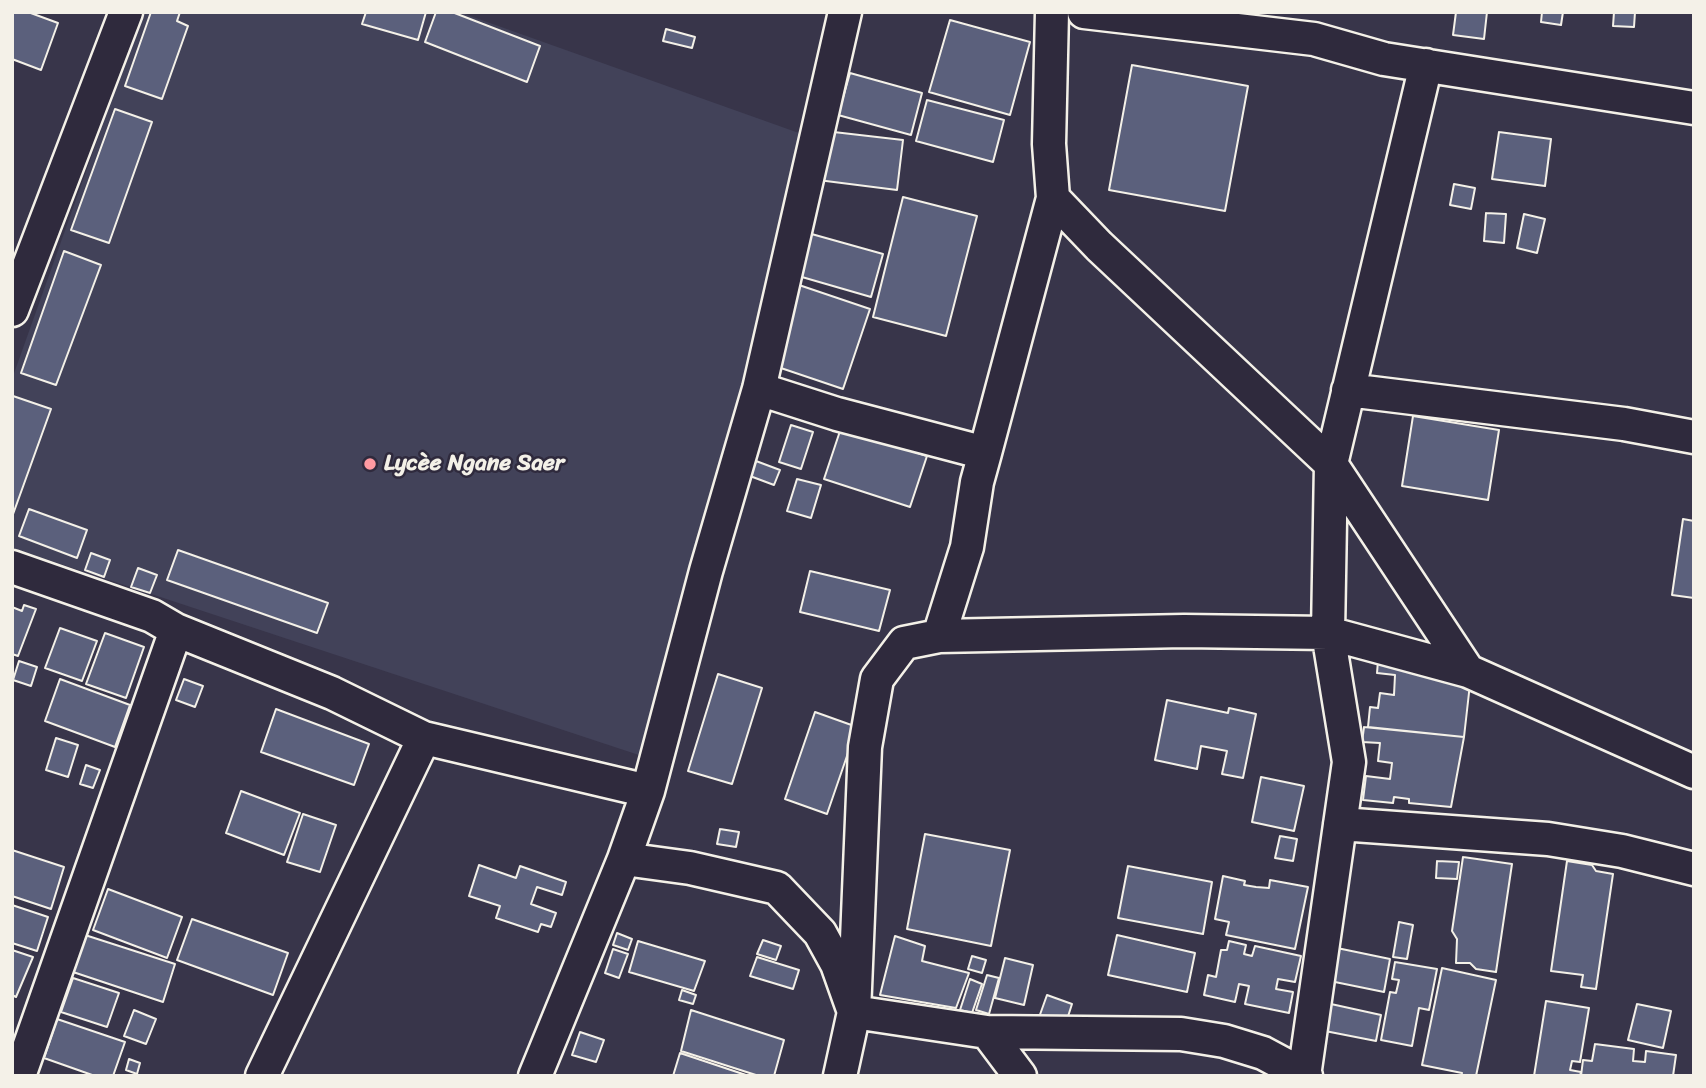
<!DOCTYPE html>
<html>
<head>
<meta charset="utf-8">
<style>
  body { margin:0 }
  #map { position:relative; width:1706px; height:1088px; overflow:hidden; background:#38354a; font-family:Sriracha,sans-serif }
  canvas { display:block }
  .frame { position:absolute; inset:0; border:14px solid #f4f1e8; pointer-events:none }
</style>
</head>
<body>
<div id="map">
<canvas width="1706" height="1088"></canvas>
<div class="frame"></div>
</div>
<script>
const context = document.querySelector('canvas').getContext('2d');
context.lineJoin = 'round';
function fill(path, color) { context.fillStyle = color; context.fill(path, 'evenodd'); }
const poly = rows => new Path2D(rows.map(r => 'M' + r).join(''));
function stroke(path, color, width, dash) { context.strokeStyle = color; context.lineWidth = width; context.lineCap = dash ? 'butt' : 'round'; context.setLineDash(dash || []); context.stroke(path); }
function label(font, color, halo, rows, align = 'center') {
  context.font = font + ' Sriracha,sans-serif'; context.lineWidth = 5; context.setLineDash([]); context.textBaseline = 'middle'; context.strokeStyle = halo; context.fillStyle = color; for (const [text, x, y, turn = 0] of rows) {
    context.save(); context.translate(x, y); context.rotate((+turn || 0) * Math.PI / 180); context.textAlign = isNaN(turn) ? turn : align; if (halo) context.strokeText(text, 0, 0); context.fillText(text, 0, 0); context.restore();
  }
}
const built = poly([
  [143,12,459,12,813,138,651,759,12,548,12,379]
]);
const building = poly([
  [12,12,28,12,58,23,41,70,12,59,12,12],
  [151,12,180,12,177,21,188,26,162,99,125,86,151,12],
  [366,12,426,12,418,40,362,24,366,12],
  [436,12,452,12,540,46,527,82,425,42,436,12],
  [1456,12,1487,12,1484,39,1453,35,1456,12],
  [1542,12,1563,12,1561,25,1541,22,1542,12],
  [1614,12,1635,12,1634,27,1613,26,1614,12],
  [950,20,1030,42,1010,115,929,92,950,20],
  [666,29,695,37,692,48,663,41,666,29],
  [1132,65,1248,86,1225,211,1109,190,1132,65],
  [850,73,922,93,911,135,838,115,850,73],
  [927,100,1004,120,993,162,916,141,927,100],
  [115,109,152,122,109,243,71,230,115,109],
  [825,131,903,140,897,190,818,180,825,131],
  [1499,132,1551,139,1545,186,1492,179,1499,132],
  [1454,184,1475,188,1471,209,1450,205,1454,184],
  [903,197,977,216,946,336,873,317,903,197],
  [1486,213,1506,214,1504,243,1484,241,1486,213],
  [1524,214,1545,219,1537,253,1517,248,1524,214],
  [808,233,883,254,871,297,795,275,808,233],
  [64,251,101,265,56,385,21,373,64,251],
  [796,284,870,309,843,389,769,364,796,284],
  [13,396,51,409,12,517,12,398,13,396],
  [1413,416,1499,430,1488,500,1402,486,1413,416],
  [791,425,813,432,801,469,779,462,791,425],
  [841,428,927,456,910,507,824,479,841,428],
  [756,461,780,470,774,485,750,476,756,461],
  [797,479,821,485,811,518,787,511,797,479],
  [29,509,87,530,77,558,19,536,29,509],
  [1683,519,1694,521,1694,598,1672,595,1683,519],
  [178,550,328,603,317,633,167,580,178,550],
  [91,553,110,560,104,577,85,570,91,553],
  [138,568,157,575,150,593,131,587,138,568],
  [810,571,890,590,879,631,800,612,810,571],
  [24,605,36,609,18,656,12,654,12,607,22,611,24,605],
  [60,628,97,641,82,681,45,668,60,628],
  [105,633,144,647,126,698,86,684,105,633],
  [19,661,37,667,31,686,13,680,19,661],
  [1378,661,1471,675,1464,737,1368,727,1370,707,1378,708,1380,693,1394,695,1395,675,1377,673,1378,661],
  [718,674,762,688,732,784,688,771,718,674],
  [60,679,130,705,115,747,45,721,60,679],
  [184,679,203,686,195,707,176,700,184,679],
  [1167,700,1228,713,1229,708,1256,714,1243,778,1222,774,1227,751,1201,746,1197,769,1155,760,1167,700],
  [276,709,369,744,354,785,261,752,276,709],
  [815,712,857,727,827,814,785,799,815,712],
  [1364,727,1464,737,1451,807,1409,803,1409,799,1394,797,1393,803,1363,800,1366,776,1390,779,1392,763,1378,761,1380,743,1362,742,1364,727],
  [56,738,78,745,68,777,46,770,56,738],
  [86,765,100,770,93,788,80,784,86,765],
  [1261,777,1304,786,1294,831,1252,822,1261,777],
  [241,791,300,813,284,855,226,833,241,791],
  [303,814,336,825,320,872,287,862,303,814],
  [720,829,739,832,736,847,717,844,720,829],
  [925,834,1010,850,991,946,907,929,925,834],
  [1280,836,1297,839,1293,861,1275,858,1280,836],
  [12,850,64,867,51,909,12,896,12,850],
  [1463,857,1512,864,1496,972,1476,969,1470,963,1456,963,1457,939,1452,931,1463,857],
  [1437,861,1459,862,1457,879,1436,878,1437,861],
  [1567,861,1592,865,1596,871,1613,874,1596,989,1581,987,1583,975,1551,971,1567,861],
  [479,865,516,878,520,866,566,882,562,895,537,887,531,904,556,913,551,927,541,924,538,932,496,918,500,906,469,896,479,865],
  [1128,866,1212,882,1203,934,1118,918,1128,866],
  [1223,876,1245,881,1244,885,1256,887,1269,888,1270,880,1308,887,1295,949,1226,935,1229,922,1215,919,1223,876],
  [108,889,182,917,167,958,93,930,108,889],
  [12,905,48,917,37,951,12,943,12,905],
  [192,919,288,953,273,995,177,960,192,919],
  [1399,922,1413,925,1407,959,1393,957,1399,922],
  [617,933,632,939,628,950,613,945,617,933],
  [85,935,175,964,163,1002,73,972,85,935],
  [1117,935,1195,953,1187,992,1108,975,1117,935],
  [895,936,925,946,922,961,969,973,956,1008,880,995,895,936],
  [763,940,781,946,776,960,757,954,763,940],
  [638,941,705,961,694,991,629,972,638,941],
  [1229,941,1246,945,1244,954,1252,956,1255,946,1301,956,1295,982,1278,979,1276,989,1293,992,1289,1013,1245,1004,1249,986,1239,984,1235,1002,1204,995,1208,975,1216,977,1221,950,1227,950,1229,941],
  [1337,948,1390,959,1384,992,1330,981,1337,948],
  [613,949,628,954,619,978,605,973,613,949],
  [12,950,33,957,16,997,12,995,12,950],
  [972,956,986,960,982,973,968,969,972,956],
  [757,957,799,970,793,989,750,976,757,957],
  [1005,958,1033,965,1024,1005,995,998,1005,958],
  [1395,962,1437,969,1429,1010,1419,1008,1412,1046,1381,1040,1390,992,1396,993,1399,980,1392,979,1395,962],
  [1442,968,1496,980,1476,1076,1461,1076,1462,1073,1422,1065,1442,968],
  [987,975,999,978,989,1014,976,1010,987,975],
  [73,978,119,993,107,1027,61,1012,73,978],
  [970,979,982,984,972,1013,960,1010,970,979],
  [682,990,696,995,693,1004,679,1000,682,990],
  [1047,995,1072,1004,1063,1032,1037,1023,1047,995],
  [1546,1001,1589,1008,1580,1062,1572,1061,1570,1070,1581,1072,1580,1076,1534,1076,1546,1001],
  [1331,1004,1381,1015,1376,1041,1325,1031,1331,1004],
  [1637,1004,1671,1011,1663,1048,1628,1040,1637,1004],
  [134,1010,156,1019,146,1044,124,1036,134,1010],
  [691,1010,784,1040,774,1076,759,1076,681,1051,691,1010],
  [57,1019,125,1042,113,1076,95,1076,44,1058,57,1019],
  [580,1032,604,1040,596,1062,572,1055,580,1032],
  [1595,1044,1634,1049,1633,1061,1645,1062,1646,1051,1676,1055,1673,1076,1581,1076,1583,1060,1592,1061,1595,1044],
  [680,1053,749,1076,673,1076,680,1053],
  [129,1059,140,1063,137,1074,126,1070,129,1059]
]);
const minor = poly([
  [845,12,759,389,706,571,648,791,624,859,690,868,777,888,820,933,837,964,854,1012,987,1032,1181,1034,1224,1041,1263,1053,1306,1076],
  [1052,12,1049,144,1053,198,1099,246,1331,464,1468,671],
  [1084,12,1314,39,1384,59,1694,108],
  [12,310,126,12],
  [759,389,837,414,985,453,977,482,967,547,939,636],
  [1348,390,1624,424,1694,437],
  [985,453,1053,198],
  [12,567,152,616,176,630,332,693,424,738],
  [1340,824,1548,839,1622,851,1694,869],
  [987,1032,1020,1076],
  [19,1076,176,630],
  [262,1076,424,738,648,791],
  [535,1076,624,859],
  [840,1076,854,1012,865,747,877,679,904,643,939,636,1184,631,1328,633,1468,671,1694,772],
  [1304,1076,1349,762,1328,633,1331,464,1426,65]
]);
const markers = [
  [370,464,7,"#ff9aa2"]
];
const poiNames = [
  ["Lycèe Ngane Saer",384,464]
];
fill(built, '#424259');
fill(building, '#5b607c');
stroke(building, '#f4f1e8', 2);
stroke(minor, '#f4f1e8', 37);
stroke(minor, '#2f2a3d', 32);
for (const [x, y, r, color] of markers) { const dot = new Path2D(); dot.arc(x, y, r, 0, 2 * Math.PI); context.fillStyle = color; context.fill(dot); stroke(dot, '#2f2a3d', 2.5); }
label('bold 23px', '#f4f1e8', '#2f2a3d', poiNames, 'left');
</script>
</body>
</html>
